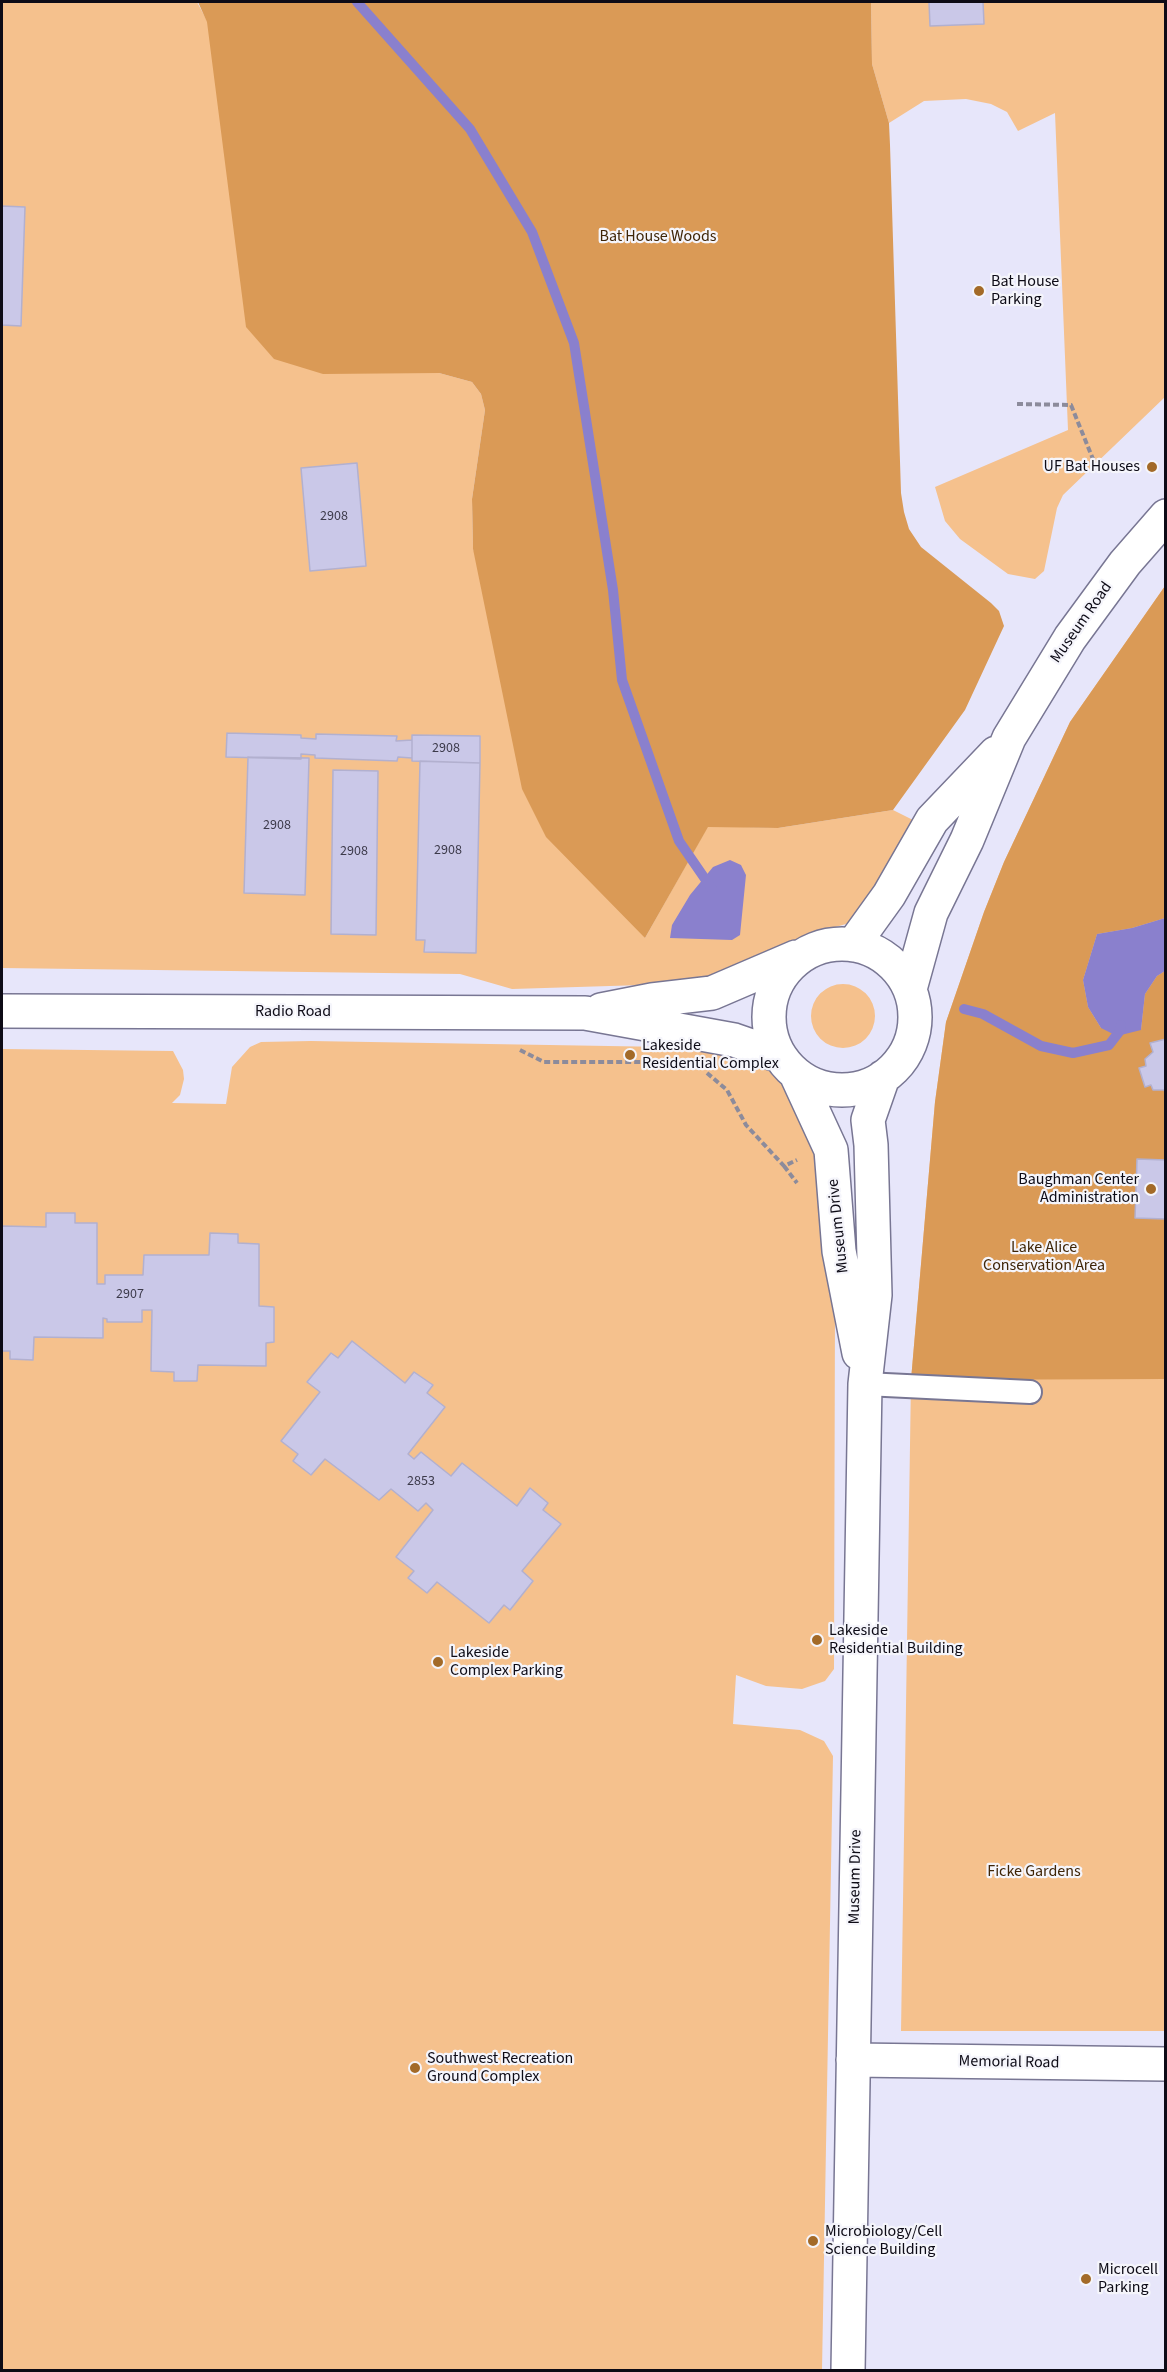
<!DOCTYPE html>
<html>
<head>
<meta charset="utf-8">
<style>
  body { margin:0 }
  #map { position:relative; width:1167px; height:2372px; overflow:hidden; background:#e7e6fa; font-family:"Source Sans 3",sans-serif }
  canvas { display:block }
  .frame { position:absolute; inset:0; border:3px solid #0d0b16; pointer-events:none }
</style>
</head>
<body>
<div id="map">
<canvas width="1167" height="2372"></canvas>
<div class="frame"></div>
</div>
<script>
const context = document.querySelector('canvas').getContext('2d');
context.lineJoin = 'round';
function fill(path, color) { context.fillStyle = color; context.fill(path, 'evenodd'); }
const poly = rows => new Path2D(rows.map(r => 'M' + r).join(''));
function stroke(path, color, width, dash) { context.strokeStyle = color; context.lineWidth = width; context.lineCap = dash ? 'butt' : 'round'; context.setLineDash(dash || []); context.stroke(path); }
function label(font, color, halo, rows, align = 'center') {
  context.font = font + ' "Source Sans 3",sans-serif'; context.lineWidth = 4.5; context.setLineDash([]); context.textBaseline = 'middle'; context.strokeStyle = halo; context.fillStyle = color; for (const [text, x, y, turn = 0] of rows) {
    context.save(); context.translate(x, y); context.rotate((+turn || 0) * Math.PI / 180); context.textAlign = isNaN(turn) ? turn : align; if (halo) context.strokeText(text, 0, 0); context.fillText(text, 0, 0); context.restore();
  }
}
const green = poly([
  [2,2,197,2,396,372,439,373,472,382,481,394,485,410,472,499,473,549,645,938,708,826,778,828,893,810,919,823,864,907,846,924,807,935,746,969,675,984,512,989,460,974,2,968],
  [871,2,1165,2,1165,397,1063,495,1057,508,1044,571,1035,579,1008,574,960,539,945,521,935,487,1068,430,1055,113,1018,131,1007,112,991,104,966,99,924,101,889,123,872,64],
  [1165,586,1165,2031,901,2031,911,1380,935,1102,946,1022,984,912,1004,862,1070,722],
  '811 1016a32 32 0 1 1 64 0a32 32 0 1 1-64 0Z',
  [311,1041,727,1048,771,1068,782,1080,819,1144,835,1306,834,1669,825,1681,802,1689,766,1686,736,1675,733,1724,800,1730,824,1741,833,1756,822,2370,2,2370,2,1049,173,1051,183,1070,184,1079,180,1095,172,1103,226,1104,232,1067,250,1047,261,1042]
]);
const forest = poly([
  [198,2,871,2,872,64,889,123,890,145,901,493,904,512,909,529,921,547,991,603,999,611,1004,626,965,710,893,810,778,828,708,827,645,938,546,837,522,789,473,549,472,499,485,410,481,394,472,382,439,373,323,374,274,359,246,327,207,22],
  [1165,586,1165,918,1132,928,1097,934,1083,980,1088,1007,1101,1028,1141,1030,1145,994,1157,976,1165,971,1165,1379,911,1380,935,1102,946,1022,984,912,1004,862,1070,722]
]);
const water = poly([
  [730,860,741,865,746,875,740,935,732,940,670,938,672,925,690,895,713,867],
  [1165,918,1165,971,1157,976,1145,994,1141,1030,1117,1036,1101,1028,1088,1007,1083,980,1097,934,1132,928]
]);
const stream = poly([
  [357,2,470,129,532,232,574,343,613,590,622,680,679,841,712,889],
  [964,1009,983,1014,1041,1046,1073,1053,1109,1045,1119,1032,1121,1025]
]);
const building = poly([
  [929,2,983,2,984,24,930,26,929,2],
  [2,206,25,207,21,326,2,325,2,206],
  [357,463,366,566,310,571,301,468,357,463],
  [227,733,301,735,301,738,316,739,316,734,397,736,396,741,412,740,412,758,398,757,397,761,315,758,315,755,301,754,301,759,226,757,227,733],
  [412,735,480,736,480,763,412,761,412,735],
  [248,757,309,758,305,895,244,893,248,757],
  [420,761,480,763,476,953,424,952,425,940,416,940,420,761],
  [333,770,378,771,376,935,331,934,333,770],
  [1166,1039,1166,1094,1164,1090,1153,1090,1151,1085,1145,1087,1139,1068,1146,1066,1145,1059,1153,1052,1150,1043,1166,1039],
  [1137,1159,1166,1160,1166,1219,1135,1218,1137,1159],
  [46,1213,75,1213,75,1223,97,1223,97,1284,105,1284,105,1275,143,1275,144,1255,209,1255,210,1233,238,1234,238,1243,259,1244,259,1306,274,1307,274,1342,266,1343,266,1366,198,1365,197,1381,174,1381,174,1372,151,1371,152,1310,142,1310,142,1322,107,1322,107,1319,103,1318,103,1338,34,1337,33,1360,10,1359,10,1351,2,1351,2,1226,46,1227,46,1213],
  [352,1341,405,1383,414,1372,433,1385,427,1393,445,1407,408,1454,414,1459,421,1452,451,1476,462,1463,517,1506,530,1488,548,1503,543,1510,561,1524,522,1571,533,1581,510,1610,504,1605,489,1623,437,1582,427,1593,408,1578,414,1571,396,1557,433,1510,426,1503,418,1511,391,1489,379,1500,325,1459,311,1475,293,1461,298,1454,281,1441,320,1392,307,1382,331,1353,338,1358,352,1341]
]);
const path = poly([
  [1017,404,1071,405,1097,469],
  [520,1050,544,1062,642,1062],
  [707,1073,727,1090,746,1125,784,1166,797,1160],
  [784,1166,797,1183]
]);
const service = poly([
  [865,1384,1030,1392]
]);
const minor = poly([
  '769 1017a73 73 0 1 1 146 0a73 73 0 1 1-146 0Z',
  [853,945,889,895,932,820,996,753],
  [910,989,931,913,967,840,1009,738,1070,638,1125,563,1166,516],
  [601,1010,652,1000,712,993,796,957],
  [2,1011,585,1013,734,1040,780,1056],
  [796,1074,831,1150,839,1251,859,1353],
  [853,2060,1166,2064],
  [848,2370,865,1384,875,1295,871,1145,868,1120,883,1077]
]);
const markers = [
  [979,291,6,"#a36a28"],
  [1152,467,6,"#a36a28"],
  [630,1055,6,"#a36a28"],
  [1151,1189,6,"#a36a28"],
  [817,1640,6,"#a36a28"],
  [438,1662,6,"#a36a28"],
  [415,2068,6,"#a36a28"],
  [813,2241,6,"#a36a28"],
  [1086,2279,6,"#a36a28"]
];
const numberNames = [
  ["2908",334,517],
  ["2908",446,749],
  ["2908",277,826],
  ["2908",448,851],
  ["2908",354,852],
  ["2907",130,1295],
  ["2853",421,1482]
];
const parkNames = [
  ["Bat House Woods",658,237],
  ["Lake Alice",1044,1248],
  ["Conservation Area",1044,1266],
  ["Ficke Gardens",1034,1872]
];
const poiNames = [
  ["Bat House",991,282],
  ["Parking",991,300],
  ["UF Bat Houses",1140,467,"right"],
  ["Lakeside",642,1046],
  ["Residential Complex",642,1064],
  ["Baughman Center",1139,1180,"right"],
  ["Administration",1139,1198,"right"],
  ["Lakeside",829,1631],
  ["Residential Building",829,1649],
  ["Lakeside",450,1653],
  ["Complex Parking",450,1671],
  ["Southwest Recreation",427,2059],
  ["Ground Complex",427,2077],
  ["Microbiology/Cell",825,2232],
  ["Science Building",825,2250],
  ["Microcell",1098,2270],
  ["Parking",1098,2288]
];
const streetNames = [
  ["Museum Road",1082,623,-55],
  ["Radio Road",293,1012],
  ["Museum Drive",839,1226,-96],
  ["Museum Drive",856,1877,-89],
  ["Memorial Road",1009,2063,1]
];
fill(green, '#f5c18d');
fill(forest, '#da9a56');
fill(water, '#8a80cd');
stroke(stream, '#8a80cd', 10);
fill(building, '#cac8e8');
stroke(building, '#b2b0cf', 1.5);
stroke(service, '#787693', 26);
stroke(minor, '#787693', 36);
stroke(path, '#8c8b9b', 4, [6, 3]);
stroke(service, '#fff', 22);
stroke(minor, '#fff', 33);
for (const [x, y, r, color] of markers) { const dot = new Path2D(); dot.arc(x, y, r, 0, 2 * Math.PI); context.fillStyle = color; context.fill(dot); stroke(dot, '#f5f5fb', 2); }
label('14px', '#3c3a4a', null, numberNames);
label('16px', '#3f2507', '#f5f5fb', parkNames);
label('16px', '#0d0b16', '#f5f5fb', poiNames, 'left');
label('16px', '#0d0b16', '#f5f5fb', streetNames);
</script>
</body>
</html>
